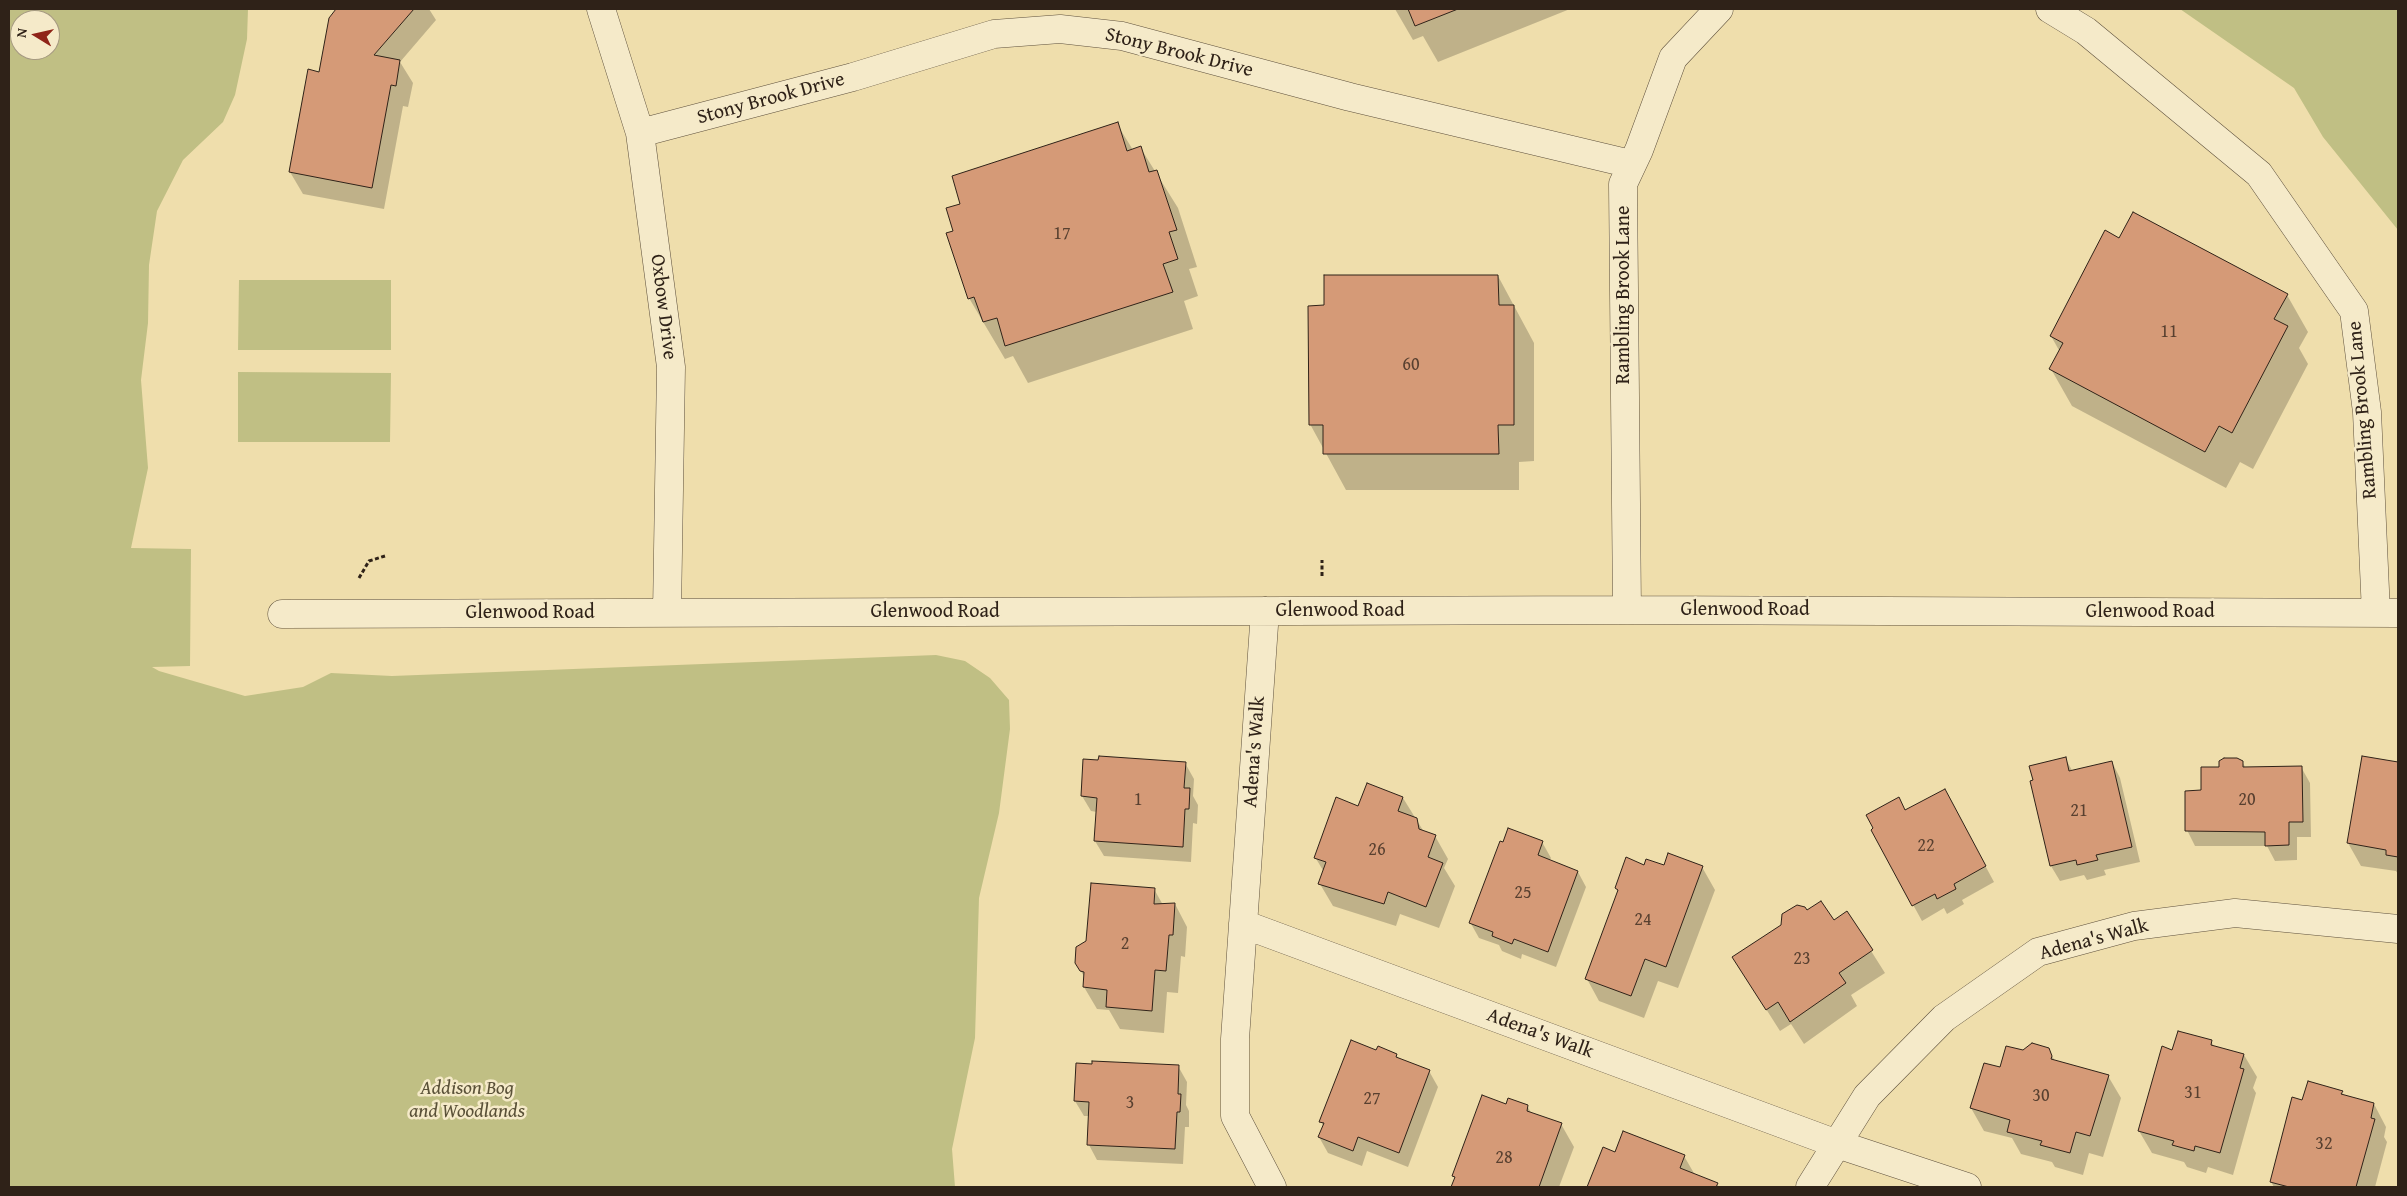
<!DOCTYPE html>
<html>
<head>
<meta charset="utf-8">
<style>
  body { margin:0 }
  #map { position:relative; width:2407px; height:1196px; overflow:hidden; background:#efdeac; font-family:"Gentium Book Plus",serif }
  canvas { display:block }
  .frame { position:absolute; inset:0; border:10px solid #2f2218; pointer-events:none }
  .north { position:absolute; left:10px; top:10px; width:50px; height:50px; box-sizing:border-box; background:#f5eac9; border:1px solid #a69a82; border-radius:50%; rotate:279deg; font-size:14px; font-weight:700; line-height:20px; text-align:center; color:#2f2218 }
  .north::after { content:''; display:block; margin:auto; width:18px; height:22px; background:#8f2418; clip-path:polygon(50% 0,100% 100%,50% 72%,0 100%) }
</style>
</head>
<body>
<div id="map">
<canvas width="2407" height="1196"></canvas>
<div class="frame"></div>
<div class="north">N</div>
</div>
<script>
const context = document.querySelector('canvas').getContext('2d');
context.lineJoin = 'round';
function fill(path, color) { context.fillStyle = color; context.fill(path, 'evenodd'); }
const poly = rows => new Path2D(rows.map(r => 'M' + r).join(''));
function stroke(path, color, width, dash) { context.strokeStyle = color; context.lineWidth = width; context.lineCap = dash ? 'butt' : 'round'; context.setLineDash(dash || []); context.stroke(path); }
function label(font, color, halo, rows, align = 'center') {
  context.font = font + ' "Gentium Book Plus",serif'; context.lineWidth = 5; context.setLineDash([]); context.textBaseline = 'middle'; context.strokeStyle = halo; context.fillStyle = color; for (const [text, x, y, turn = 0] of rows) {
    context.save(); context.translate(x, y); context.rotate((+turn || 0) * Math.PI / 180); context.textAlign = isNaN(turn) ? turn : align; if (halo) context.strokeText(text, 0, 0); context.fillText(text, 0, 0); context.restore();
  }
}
const green = poly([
  [9,9,248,9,247,39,235,95,223,122,183,160,157,211,149,265,148,323,141,380,148,468,131,548,191,549,190,666,152,667,159,671,245,696,303,687,331,673,392,676,936,655,965,661,990,678,1009,700,1010,729,999,813,979,898,975,1038,952,1149,955,1187,9,1187],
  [20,20,50,20,50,50,20,50],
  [2180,9,2398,9,2398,230,2323,137,2294,88],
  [239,280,391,280,391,350,238,350],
  [238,372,391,373,390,442,238,442]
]);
const shadow = poly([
  [338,9,429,9,436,20,400,62,413,83,408,107,403,106,384,209,303,194,290,172,320,73,330,18],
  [1395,9,1570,9,1438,62,1423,36,1413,40],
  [1117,124,1133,150,1140,147,1178,208,1197,267,1189,269,1198,296,1184,301,1193,329,1028,383,1013,356,1005,359,969,298,955,231,962,204],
  [2120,239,2287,295,2308,332,2299,348,2308,364,2253,469,2240,462,2226,488,2072,406,2051,369,2060,352,2051,336],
  [1498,276,1534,343,1534,461,1519,462,1519,490,1346,490,1310,424,1325,307],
  [2065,758,2073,772,2112,762,2120,778,2140,862,2104,870,2106,875,2087,880,2084,875,2060,881,2051,866],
  [2363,758,2398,764,2398,874,2396,871,2361,866,2348,843],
  [2242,762,2246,768,2301,767,2310,783,2311,837,2297,837,2297,860,2275,861,2267,846,2195,846,2187,830,2203,791,2221,768],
  [1185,763,1194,779,1193,796,1198,805,1197,824,1193,823,1191,862,1104,856,1095,841,1097,812,1091,811,1082,796],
  [1403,798,1424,832,1435,836,1448,859,1444,868,1455,886,1439,928,1400,914,1396,926,1333,906,1320,884,1324,872,1315,857,1359,807],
  [1953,806,1994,882,1962,900,1964,904,1947,914,1944,908,1922,921,1872,830,1906,812],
  [1542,842,1551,858,1549,861,1578,872,1586,887,1556,967,1522,954,1521,959,1502,951,1499,945,1479,938,1470,922],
  [1645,866,1702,867,1715,890,1678,988,1658,981,1644,1018,1599,1001,1587,979,1618,892,1616,888],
  [1154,889,1163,905,1175,904,1187,927,1185,957,1181,956,1178,993,1167,992,1164,1033,1120,1029,1109,1010,1097,1009,1084,987,1085,978,1076,963,1088,942],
  [1806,912,1833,922,1847,913,1885,973,1851,995,1857,1006,1804,1044,1791,1024,1780,1031,1747,979],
  [2211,1041,2214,1047,2244,1055,2257,1077,2253,1088,2256,1093,2233,1175,2208,1167,2206,1173,2187,1167,2184,1162,2152,1153,2139,1131,2173,1051],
  [2048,1049,2055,1061,2108,1076,2121,1098,2103,1157,2089,1153,2083,1175,2055,1167,2052,1162,2021,1154,2012,1138,1984,1131,1971,1108,2001,1069,2023,1052],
  [1377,1051,1396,1055,1399,1059,1429,1071,1438,1087,1408,1167,1367,1151,1362,1166,1328,1153,1319,1137,1324,1127,1321,1122],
  [1178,1066,1187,1082,1186,1105,1189,1111,1189,1127,1185,1127,1183,1164,1097,1160,1089,1145,1090,1116,1084,1116,1075,1101],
  [2342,1092,2344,1096,2374,1104,2386,1127,2384,1137,2387,1142,2375,1187,2274,1187,2271,1182],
  [1507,1106,1527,1106,1532,1114,1561,1124,1574,1147,1559,1187,1453,1187,1455,1179,1454,1176],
  [1603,1149,1615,1153,1684,1156,1695,1175,1717,1184,1719,1187,1588,1187]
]);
const building = poly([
  [336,9,414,9,374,55,400,60,396,86,391,85,372,188,289,172,308,69,319,72,329,18,336,9],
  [1408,9,1458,9,1415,26,1408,9],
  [1118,122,1127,151,1141,146,1149,172,1157,170,1177,230,1169,232,1178,259,1163,264,1173,292,1005,346,997,318,983,322,974,297,968,299,946,233,953,231,946,208,960,204,952,176,1118,122],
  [2133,212,2288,294,2274,319,2288,326,2232,433,2219,426,2205,452,2049,369,2063,343,2050,336,2105,230,2119,238,2133,212],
  [1324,275,1498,275,1499,305,1514,305,1514,425,1498,425,1499,454,1323,454,1323,425,1309,425,1308,306,1324,305,1324,275],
  [1099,756,1186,762,1184,788,1190,788,1189,809,1185,809,1183,847,1094,841,1097,798,1081,796,1083,759,1098,760,1099,756],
  [2362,756,2398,762,2398,857,2386,855,2386,850,2347,843,2362,756],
  [2066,757,2069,771,2112,761,2132,847,2096,855,2098,860,2077,865,2076,860,2050,866,2030,781,2033,780,2029,766,2066,757],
  [2224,758,2237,758,2243,761,2243,767,2302,766,2303,822,2289,822,2289,845,2265,846,2265,832,2185,831,2185,791,2201,790,2201,767,2219,767,2219,761,2224,758],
  [1367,783,1403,797,1398,811,1417,818,1419,829,1436,835,1428,857,1443,863,1426,907,1388,892,1384,904,1318,884,1326,862,1314,858,1336,797,1358,806,1367,783],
  [1945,789,1986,866,1954,884,1956,889,1937,899,1935,894,1912,906,1871,830,1873,828,1866,815,1899,797,1905,810,1945,789],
  [1508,828,1543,841,1538,855,1578,871,1548,952,1514,939,1512,944,1492,936,1493,932,1469,923,1500,841,1503,842,1508,828],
  [1668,853,1703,866,1666,967,1645,959,1631,996,1585,979,1618,890,1615,888,1626,857,1644,865,1646,859,1664,865,1668,853],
  [1091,883,1155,888,1154,904,1175,903,1173,935,1169,935,1166,971,1155,970,1152,1011,1106,1007,1107,990,1083,987,1084,972,1080,971,1075,963,1076,947,1086,941,1091,883],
  [1821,901,1834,920,1847,911,1873,950,1839,973,1846,983,1790,1022,1778,1002,1766,1010,1732,957,1781,925,1782,914,1797,905,1805,907,1807,910,1821,901],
  [2178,1031,2212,1040,2211,1045,2244,1054,2240,1068,2244,1069,2220,1153,2195,1146,2194,1151,2172,1145,2174,1141,2138,1131,2162,1046,2172,1050,2178,1031],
  [1351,1040,1376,1050,1378,1046,1397,1054,1396,1057,1430,1070,1399,1153,1358,1137,1353,1151,1318,1137,1324,1123,1319,1122,1351,1040],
  [2032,1043,2049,1048,2052,1056,2051,1059,2109,1075,2090,1136,2076,1132,2070,1153,2040,1145,2042,1141,2007,1132,2010,1120,1970,1108,1984,1063,2000,1067,2006,1046,2023,1050,2032,1043],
  [1092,1061,1179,1065,1178,1094,1181,1094,1180,1112,1177,1112,1175,1149,1087,1145,1089,1102,1074,1101,1076,1063,1092,1064,1092,1061],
  [2308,1081,2343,1091,2341,1094,2374,1103,2371,1118,2375,1119,2356,1187,2289,1187,2270,1182,2292,1097,2302,1100,2308,1081],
  [1482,1095,1506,1104,1508,1098,1528,1105,1527,1111,1562,1123,1539,1187,1451,1187,1455,1177,1452,1176,1482,1095],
  [1623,1131,1685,1155,1680,1168,1718,1183,1716,1187,1587,1187,1603,1147,1615,1152,1623,1131]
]);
const path = poly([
  [1322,576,1322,560],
  [359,578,369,561,385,556]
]);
const minor = poly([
  [601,9,640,133,671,367,667,612],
  [2050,9,2086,31,2259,174,2354,311,2367,412,2376,613],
  [640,133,853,77,994,34,1060,29,1122,36,1350,97,1631,164],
  [1627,610,1623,184,1639,150,1673,58,1719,9],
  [1265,611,1235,1039,1235,1116,1272,1187],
  [282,614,1627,610,2398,613],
  [1243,924,1837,1144,1967,1187],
  [1810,1187,1867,1096,1944,1018,2038,952,2134,926,2235,913,2398,929]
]);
const numberNames = [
  ["17",1062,234],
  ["11",2169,332],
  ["60",1411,365],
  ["1",1138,800],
  ["20",2247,800],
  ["21",2079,811],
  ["22",1926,846],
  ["26",1377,850],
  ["25",1523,893],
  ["24",1643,920],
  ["2",1125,944],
  ["23",1802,959],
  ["31",2193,1093],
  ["30",2041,1096],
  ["27",1372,1099],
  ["3",1130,1103],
  ["32",2324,1144],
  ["28",1504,1158]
];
const streetNames = [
  ["Stony Brook Drive",1179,53,14],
  ["Stony Brook Drive",771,99,-15],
  ["Rambling Brook Lane",1624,295,-90],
  ["Oxbow Drive",663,307,83],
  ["Rambling Brook Lane",2363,410,-95],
  ["Glenwood Road",1745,610],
  ["Glenwood Road",1340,611],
  ["Glenwood Road",935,612],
  ["Glenwood Road",2150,612],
  ["Glenwood Road",530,613],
  ["Adena's Walk",1255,752,-86],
  ["Adena's Walk",2094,940,-15],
  ["Adena's Walk",1540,1034,20]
];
const parkNames = [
  ["Addison Bog",467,1089],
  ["and Woodlands",467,1112]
];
fill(green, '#c0bf84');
fill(shadow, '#0003');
fill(building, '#d59a77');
stroke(building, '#2f2218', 1);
stroke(minor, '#5f513d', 29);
stroke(path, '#2f2218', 3, [4, 2.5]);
stroke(minor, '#f5eac9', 28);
label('18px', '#584030', null, numberNames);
label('20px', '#2f2218', '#f5eac9', streetNames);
label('italic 20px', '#5a5138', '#f5eac9', parkNames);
</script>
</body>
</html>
